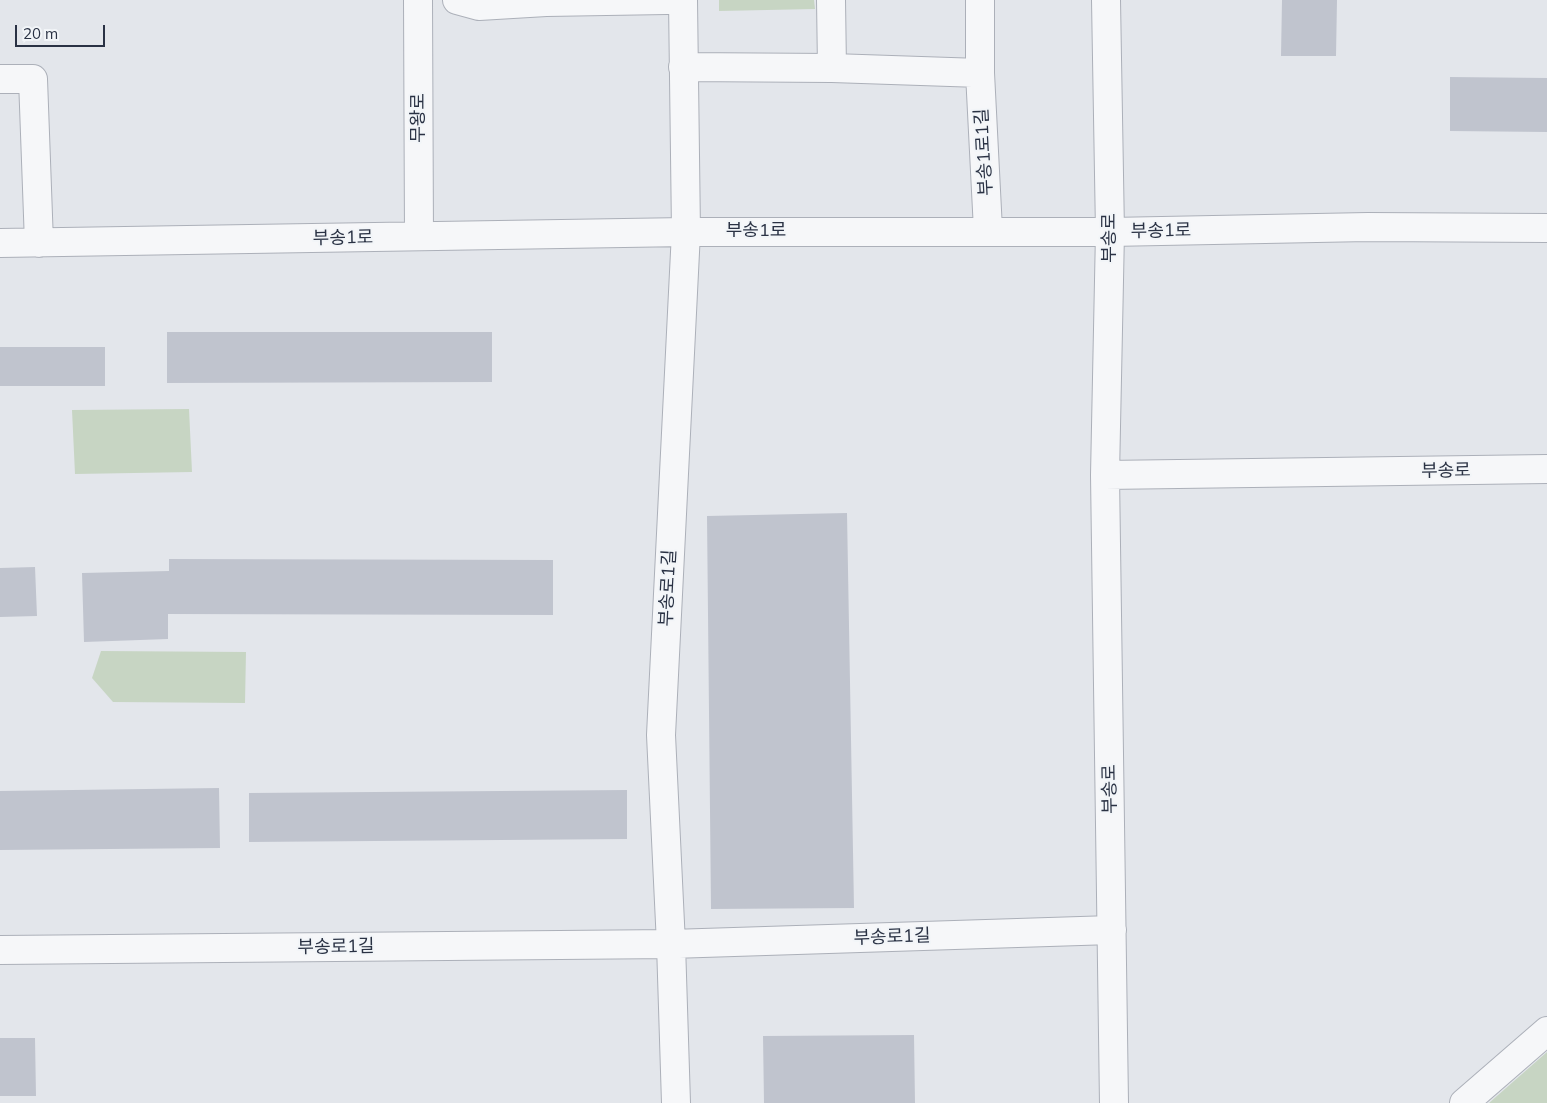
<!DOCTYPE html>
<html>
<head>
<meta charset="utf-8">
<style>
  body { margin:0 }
  #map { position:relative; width:1547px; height:1103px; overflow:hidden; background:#e3e6eb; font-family:Mulish,sans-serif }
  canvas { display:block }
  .scale { position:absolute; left:15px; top:25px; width:90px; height:22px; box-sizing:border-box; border:2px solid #2a3244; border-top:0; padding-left:6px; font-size:15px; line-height:18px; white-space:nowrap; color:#2a3244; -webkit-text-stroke:4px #f2f5f8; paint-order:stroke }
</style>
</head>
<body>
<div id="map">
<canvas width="1547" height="1103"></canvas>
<div class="scale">20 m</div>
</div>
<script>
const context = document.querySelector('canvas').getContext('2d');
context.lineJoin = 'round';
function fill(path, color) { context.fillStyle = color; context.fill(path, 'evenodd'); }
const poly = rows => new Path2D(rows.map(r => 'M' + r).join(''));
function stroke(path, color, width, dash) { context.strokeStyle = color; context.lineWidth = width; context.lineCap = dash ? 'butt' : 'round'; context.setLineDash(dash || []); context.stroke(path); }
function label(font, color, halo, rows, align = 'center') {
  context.font = font + ' Mulish,"Noto Sans KR",sans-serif'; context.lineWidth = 4; context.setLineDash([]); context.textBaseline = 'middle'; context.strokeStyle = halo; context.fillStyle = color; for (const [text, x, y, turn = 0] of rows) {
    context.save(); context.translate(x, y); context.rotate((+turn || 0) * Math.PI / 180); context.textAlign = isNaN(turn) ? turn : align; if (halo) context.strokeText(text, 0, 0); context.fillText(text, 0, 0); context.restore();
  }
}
const green = poly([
  [719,0,814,0,815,9,719,11],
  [189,409,192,472,75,474,72,410],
  [101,651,246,652,245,703,113,702,92,678],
  [1547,1052,1547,1103,1489,1103]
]);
const building = poly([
  [1282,0,1337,0,1336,56,1281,56],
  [1450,77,1547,78,1547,132,1450,131],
  [167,332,492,332,492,382,167,383],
  [0,347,105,347,105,386,0,386],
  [847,513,854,908,711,909,707,516],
  [169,559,553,560,553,615,168,614,168,639,84,642,82,573,169,571],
  [35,567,37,616,0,617,0,568],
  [219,788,220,848,0,850,0,791],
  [627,790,627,839,249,842,249,793],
  [914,1035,915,1103,764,1103,763,1036],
  [0,1038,35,1038,36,1096,0,1096]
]);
const minor = poly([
  [418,0,419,236],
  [457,0,479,6,546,2,667,0],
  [831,0,832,68],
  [980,0,980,73,988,230],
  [1106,0,1110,232,1105,475,1114,1103],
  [683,67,832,68,980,73],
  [0,79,33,79,39,243],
  [0,243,686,232,1110,232,1368,227,1547,228],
  [1105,475,1547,469],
  [0,950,671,944,1112,930],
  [676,1103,671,944,661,735,686,232,683,0],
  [1464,1103,1547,1031]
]);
const streetNames = [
  ["무왕로",419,118,-90],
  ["부송1로1길",984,152,-93],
  ["부송1로",756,231],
  ["부송1로",1161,231,-1],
  ["부송1로",343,238,-1],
  ["부송로",1110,238,-90],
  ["부송로",1446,471,-1],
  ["부송로1길",668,588,-87],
  ["부송로",1110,789,-91],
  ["부송로1길",892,937,-2],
  ["부송로1길",336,947,-1]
];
fill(green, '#c7d5c3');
fill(building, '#c0c4ce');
stroke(minor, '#acb0b9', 30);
stroke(minor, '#f6f7f9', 28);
label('18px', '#2a3244', '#f2f5f8', streetNames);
</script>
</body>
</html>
